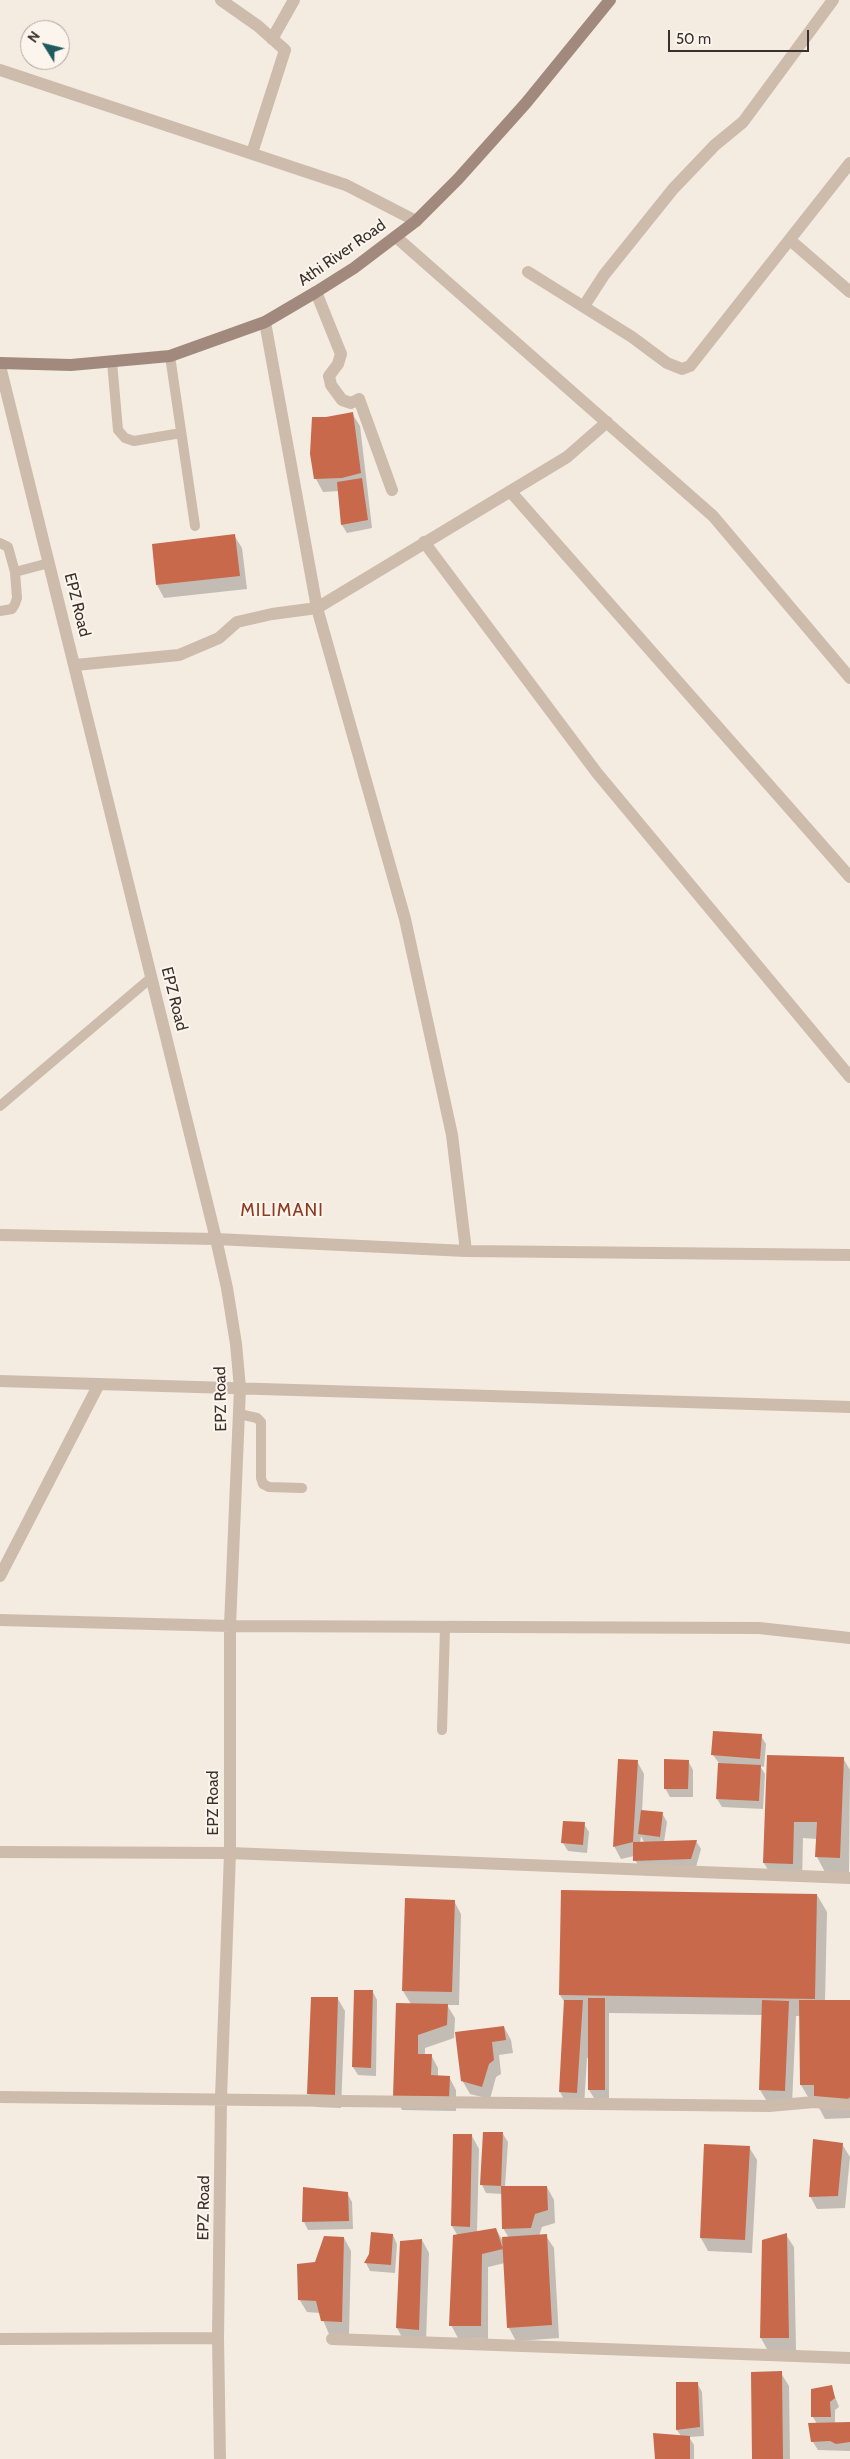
<!DOCTYPE html>
<html>
<head>
<meta charset="utf-8">
<style>
  body { margin:0 }
  #map { position:relative; width:850px; height:2459px; overflow:hidden; background:#f4ebe1; font-family:Cabin,sans-serif }
  canvas { display:block }
  .north { position:absolute; left:20px; top:20px; width:50px; height:50px; box-sizing:border-box; background:#fbf5ee; border:1px solid #aea6a0; border-radius:50%; rotate:306deg; font-size:14px; font-weight:700; line-height:20px; text-align:center; color:#3b302b }
  .north::after { content:''; display:block; margin:auto; width:18px; height:22px; background:#1f5a5e; clip-path:polygon(50% 0,100% 100%,50% 72%,0 100%) }
  .scale { position:absolute; left:668px; top:30px; width:141px; height:22px; box-sizing:border-box; border:2px solid #3b302b; border-top:0; padding-left:6px; font-size:15px; line-height:18px; white-space:nowrap; color:#3b302b; -webkit-text-stroke:4px #fbf5ee; paint-order:stroke }
</style>
</head>
<body>
<div id="map">
<canvas width="850" height="2459"></canvas>
<div class="north">N</div>
<div class="scale">50 m</div>
</div>
<script>
const context = document.querySelector('canvas').getContext('2d');
context.lineJoin = 'round';
function fill(path, color) { context.fillStyle = color; context.fill(path, 'evenodd'); }
const poly = rows => new Path2D(rows.map(r => 'M' + r).join(''));
function stroke(path, color, width, dash) { context.strokeStyle = color; context.lineWidth = width; context.lineCap = dash ? 'butt' : 'round'; context.setLineDash(dash || []); context.stroke(path); }
function label(font, color, halo, rows, align = 'center') {
  context.font = font + ' Cabin,sans-serif'; context.lineWidth = 4; context.setLineDash([]); context.textBaseline = 'middle'; context.strokeStyle = halo; context.fillStyle = color; for (const [text, x, y, turn = 0] of rows) {
    context.save(); context.translate(x, y); context.rotate((+turn || 0) * Math.PI / 180); context.textAlign = isNaN(turn) ? turn : align; if (halo) context.strokeText(text, 0, 0); context.fillText(text, 0, 0); context.restore();
  }
}
const shadow = poly([
  [352,413,360,426,372,528,347,533,342,525,339,491,323,492,316,479,326,419],
  [234,535,242,548,247,589,164,598,157,585],
  [761,1736,766,1744,764,1767,760,1766,765,1774,763,1809,722,1807,717,1799,719,1763,713,1755],
  [769,1756,843,1758,850,1770,849,1875,826,1874,817,1857,817,1839,803,1838,802,1881,774,1880,764,1863],
  [637,1761,644,1774,642,1811,662,1813,667,1822,664,1842,696,1841,701,1849,696,1867,639,1869,634,1856,621,1859,614,1846],
  [641,1836,644,1842,640,1843],
  [688,1761,693,1770,693,1797,670,1797,665,1788],
  [584,1824,589,1832,587,1853,568,1851,563,1843],
  [562,1891,817,1895,827,1912,825,2001,850,2001,850,2118,825,2119,816,2102,811,2102,801,2085,800,2016,796,2016,792,2104,768,2103,760,2090,763,2015,609,2013,609,2098,594,2098,589,2090,589,2058,587,2058,584,2106,567,2105,560,2092,565,2003,560,1995],
  [454,1901,461,1914,459,2005,447,2005,455,2018,454,2038,425,2048,425,2055,431,2055,438,2068,438,2077,449,2077,456,2090,456,2111,402,2110,395,2097,411,2004,403,1991],
  [373,1992,377,2000,376,2076,358,2075,353,2067],
  [338,1999,345,2011,341,2108,316,2107,309,2094],
  [504,2027,511,2040,513,2053,499,2055,501,2074,496,2077,490,2099,470,2094,462,2080],
  [503,2134,508,2142,505,2187,547,2187,554,2200,555,2223,542,2227,539,2236,546,2236,554,2248,559,2338,516,2341,509,2328,505,2263,488,2267,488,2339,458,2338,451,2325,458,2236,452,2226,472,2136,479,2149,477,2232,496,2229,504,2243,509,2238,503,2228,502,2194,486,2193,482,2185],
  [842,2144,850,2157,845,2208,817,2209,810,2196],
  [749,2147,757,2160,752,2253,708,2251,701,2238],
  [347,2193,352,2202,353,2229,308,2230,304,2222],
  [393,2235,397,2244,395,2273,370,2271,366,2263],
  [786,2235,794,2247,796,2350,768,2351,761,2338,763,2241],
  [344,2238,351,2251,349,2334,329,2334,320,2313,307,2312,299,2299,316,2263],
  [422,2240,429,2253,426,2342,404,2341,397,2328],
  [781,2373,789,2386,790,2459,754,2459],
  [697,2383,702,2392,704,2436,689,2437,694,2445,694,2459,656,2459,681,2436,677,2430],
  [831,2386,839,2407,835,2410,835,2424,850,2424,850,2451,818,2450,813,2442,817,2424,813,2417]
]);
const building = poly([
  [353,412,361,473,342,478,314,479,310,454,312,417,326,417],
  [362,478,368,520,341,525,337,482],
  [235,534,240,576,156,585,152,544],
  [713,1731,762,1734,760,1759,711,1755],
  [767,1755,844,1757,840,1858,815,1857,817,1822,794,1822,793,1864,763,1863],
  [618,1759,638,1760,633,1842,613,1847],
  [664,1759,689,1760,688,1789,664,1789],
  [718,1763,761,1765,759,1801,716,1799],
  [641,1810,663,1812,660,1837,638,1834],
  [563,1821,585,1822,583,1845,561,1843],
  [697,1840,691,1859,633,1861,633,1842],
  [561,1890,817,1894,815,1999,559,1995],
  [405,1898,455,1900,452,1992,402,1991],
  [354,1990,373,1990,371,2068,352,2067],
  [311,1997,338,1997,335,2095,307,2094],
  [588,1998,605,1998,605,2090,588,2090],
  [564,2000,583,2000,577,2093,559,2092],
  [762,2000,789,2001,785,2091,759,2090],
  [799,2000,850,2000,850,2097,846,2101,814,2102,814,2085,800,2085],
  [396,2003,448,2004,447,2025,418,2035,418,2054,432,2054,431,2075,450,2076,449,2098,393,2097],
  [504,2026,506,2040,492,2042,494,2060,489,2064,482,2087,461,2081,455,2032],
  [483,2132,503,2132,501,2186,480,2185],
  [453,2134,472,2134,470,2227,451,2226],
  [813,2139,843,2143,838,2196,809,2197],
  [704,2144,750,2146,745,2240,700,2238],
  [501,2186,547,2186,548,2210,535,2214,531,2228,502,2229],
  [303,2187,348,2192,349,2221,302,2222],
  [496,2228,503,2249,482,2254,481,2326,449,2326,453,2235],
  [371,2232,393,2234,391,2265,364,2263,369,2254],
  [787,2233,789,2338,760,2338,762,2240],
  [547,2234,552,2325,507,2328,502,2237],
  [324,2236,344,2237,342,2322,321,2321,316,2301,298,2300,297,2264,315,2262],
  [422,2239,419,2330,396,2328,400,2241],
  [782,2371,783,2459,752,2459,751,2372],
  [676,2382,698,2382,700,2427,676,2430],
  [832,2385,835,2398,830,2402,831,2417,811,2417,811,2389],
  [850,2422,850,2442,836,2444,830,2441,811,2442,808,2423],
  [653,2433,690,2436,690,2459,655,2459]
]);
const lane = poly([
  [170,356,195,526],
  [112,362,118,430,125,438,134,441,181,433],
  [0,543,8,547,15,572],
  [0,611,12,609,15,604,17,598,15,572,49,563],
  [0,1106,152,977],
  [239,1414,257,1418,261,1422,261,1478,263,1484,269,1487,302,1488],
  [442,1730,445,1628]
]);
const street = poly([
  [221,0,258,26,285,50,252,153],
  [272,39,294,0],
  [0,70,346,185,416,221],
  [396,237,713,516,850,678],
  [790,240,850,292],
  [528,272,632,337,667,363,682,369,690,366,850,163],
  [316,292,341,354,338,364,329,376,331,385,342,400,351,403,359,399,392,490],
  [584,306,604,275,673,189,715,145,743,122,833,0],
  [265,322,317,608,567,457,607,422],
  [0,366,216,1239,227,1288,236,1344,240,1388,230,1626,230,1853,221,2098,218,2338,220,2459],
  [510,491,850,877],
  [424,542,597,773,850,1077],
  [75,665,179,655,219,638,237,622,272,614,317,608,405,919,452,1135,466,1251],
  [0,1235,216,1239,466,1251,850,1255],
  [0,1381,850,1407],
  [0,1576,99,1384],
  [0,1620,230,1626,759,1628,850,1638],
  [0,1852,230,1853,850,1878],
  [0,2097,769,2106,814,2102,850,2105],
  [0,2339,218,2338],
  [332,2339,850,2358]
]);
const secondary = poly([
  [0,363,71,365,170,356,265,322,316,292,354,268,416,221,458,179,526,103,610,0]
]);
const streetNames = [
  ["Athi River Road",342,253,-35],
  ["EPZ Road",77,605,76],
  ["EPZ Road",174,999,76],
  ["EPZ Road",221,1399,-91],
  ["EPZ Road",213,1803,-90],
  ["EPZ Road",204,2208,-89]
];
const neighbourhoodNames = [
  ["MILIMANI",282,1211]
];
fill(shadow, '#0003');
fill(building, '#c8694b');
stroke(lane, '#cdbbac', 10);
stroke(street, '#cdbbac', 12);
stroke(secondary, '#a18a7d', 12);
label('16px', '#3b302b', '#fbf5ee', streetNames);
context.letterSpacing = '1px';
label('18px', '#8c3b22', '#fbf5ee', neighbourhoodNames);
context.letterSpacing = '0px';
</script>
</body>
</html>
